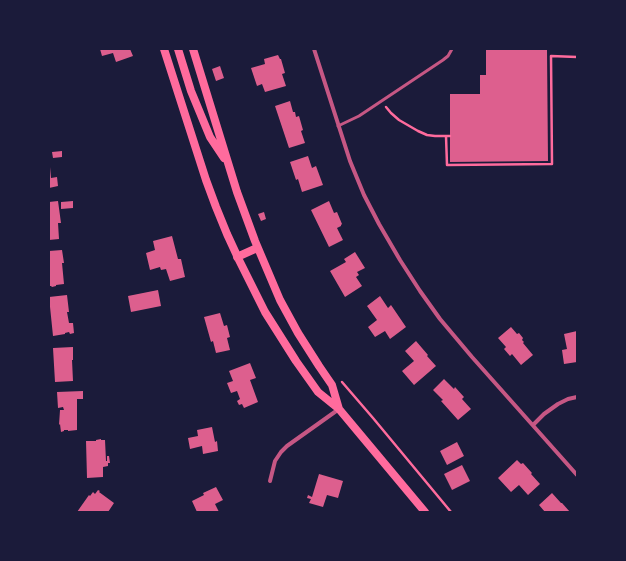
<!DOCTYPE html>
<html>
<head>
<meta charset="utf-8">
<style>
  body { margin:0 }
  #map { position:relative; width:626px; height:561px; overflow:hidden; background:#1b1b3a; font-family:"Open Sans",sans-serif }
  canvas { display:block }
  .frame { position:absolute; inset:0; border:50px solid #1b1b3a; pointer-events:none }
</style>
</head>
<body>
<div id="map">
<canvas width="626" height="561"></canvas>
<div class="frame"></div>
</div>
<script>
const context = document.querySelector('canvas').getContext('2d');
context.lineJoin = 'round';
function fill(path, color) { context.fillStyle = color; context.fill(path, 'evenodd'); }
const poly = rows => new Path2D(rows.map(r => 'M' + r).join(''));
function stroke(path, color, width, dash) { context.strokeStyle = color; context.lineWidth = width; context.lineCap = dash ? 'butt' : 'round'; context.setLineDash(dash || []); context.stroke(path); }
const building = poly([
  [100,49,130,49,133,56,116,62,113,53,102,56],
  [486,49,547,49,548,161,450,162,450,94,480,94,480,75,486,75],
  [278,55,280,59,281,59,285,73,282,74,286,86,265,92,262,84,257,86,251,68,265,64,264,59],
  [220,66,224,78,216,81,212,69],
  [290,101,293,112,295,112,296,117,299,116,303,130,301,131,305,143,289,148,275,106],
  [62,151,62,157,53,158,52,152],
  [308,156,312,168,316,166,323,185,302,192,298,179,296,180,290,162],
  [49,167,50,167,51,178,57,177,58,186,49,188],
  [58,201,61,223,58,223,59,239,49,240,49,202],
  [73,201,73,208,61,209,61,202],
  [329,201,334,213,337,212,342,224,341,225,341,226,337,228,343,240,329,247,311,210],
  [264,212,266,219,261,221,258,214],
  [172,236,178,259,181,259,185,277,170,281,166,269,161,270,160,267,150,270,146,253,155,250,153,241],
  [62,250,64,263,62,263,64,284,56,285,56,286,52,287,51,286,49,286,49,251],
  [355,252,365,268,357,272,359,275,356,277,362,286,345,297,330,271,346,262,344,259],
  [158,290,161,306,131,312,128,296],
  [67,295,69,312,67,312,69,323,73,323,74,333,70,334,69,332,65,333,65,334,53,336,49,297],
  [380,296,388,308,391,305,406,327,390,339,385,331,375,337,368,327,377,320,367,306],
  [220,313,224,326,227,325,230,337,227,338,230,350,216,353,213,341,211,342,204,317],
  [511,327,517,334,519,333,523,338,522,340,524,342,523,343,533,355,521,365,512,354,510,356,504,349,506,347,498,338],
  [577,331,577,362,564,364,562,350,567,349,564,334],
  [416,341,428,355,427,356,436,366,414,385,402,371,414,361,405,351],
  [73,347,73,360,72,360,73,381,55,382,53,348],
  [250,363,256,378,250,380,258,402,244,408,242,404,239,405,237,401,240,399,237,391,231,393,227,383,233,381,229,371],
  [444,379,454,389,455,387,464,397,462,399,471,409,458,420,441,401,443,400,433,390],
  [83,391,83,399,77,399,77,430,68,431,68,430,64,430,64,431,61,432,60,424,59,425,60,410,64,410,63,407,58,408,57,392],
  [212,427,215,442,217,441,218,451,203,454,202,446,190,449,188,438,198,436,197,430],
  [101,439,101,440,105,440,106,461,107,461,107,456,109,456,110,463,108,463,108,466,103,467,103,477,87,478,86,441,96,441,96,440],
  [457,442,464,456,447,465,440,451],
  [517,460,521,464,523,463,532,473,531,474,540,484,528,495,519,485,511,492,498,478],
  [462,465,470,481,452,490,444,474],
  [319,474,343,481,338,498,327,495,323,507,309,503,311,499,307,498,308,495,312,497],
  [216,487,223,500,215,504,219,512,197,512,192,501,204,495,203,493],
  [98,490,100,491,99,492,114,503,108,512,77,512,89,495,90,496,93,492,95,494],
  [552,493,561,503,562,503,570,512,545,512,539,505]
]);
const path = poly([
  [386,107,391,113,399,120,418,131,427,135,435,136,450,136],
  [446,136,447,165,552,164,551,56,577,57],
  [342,382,373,418,451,512]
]);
const service = poly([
  [338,126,359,116,443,60,448,56,452,49]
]);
const minor = poly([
  [314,49,350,161,364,195,379,224,400,260,420,291,440,319,472,357,577,475],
  [533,425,544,414,558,404,568,399,577,397],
  [270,481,275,461,281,452,287,446,339,409]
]);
const secondary = poly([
  [164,49,206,180,216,207,227,234,239,260,265,312,296,361,318,392,339,409,425,512],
  [178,49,191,91,210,137,224,158],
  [193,49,237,192,255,241,280,300,298,333,319,366,332,385,339,409],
  [237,257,257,248]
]);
fill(building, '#dd5f8e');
stroke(path, '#ff6b9d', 2.5);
stroke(service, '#c65784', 3);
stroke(minor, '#c65784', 4);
stroke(secondary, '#ff6b9d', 8);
</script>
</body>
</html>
